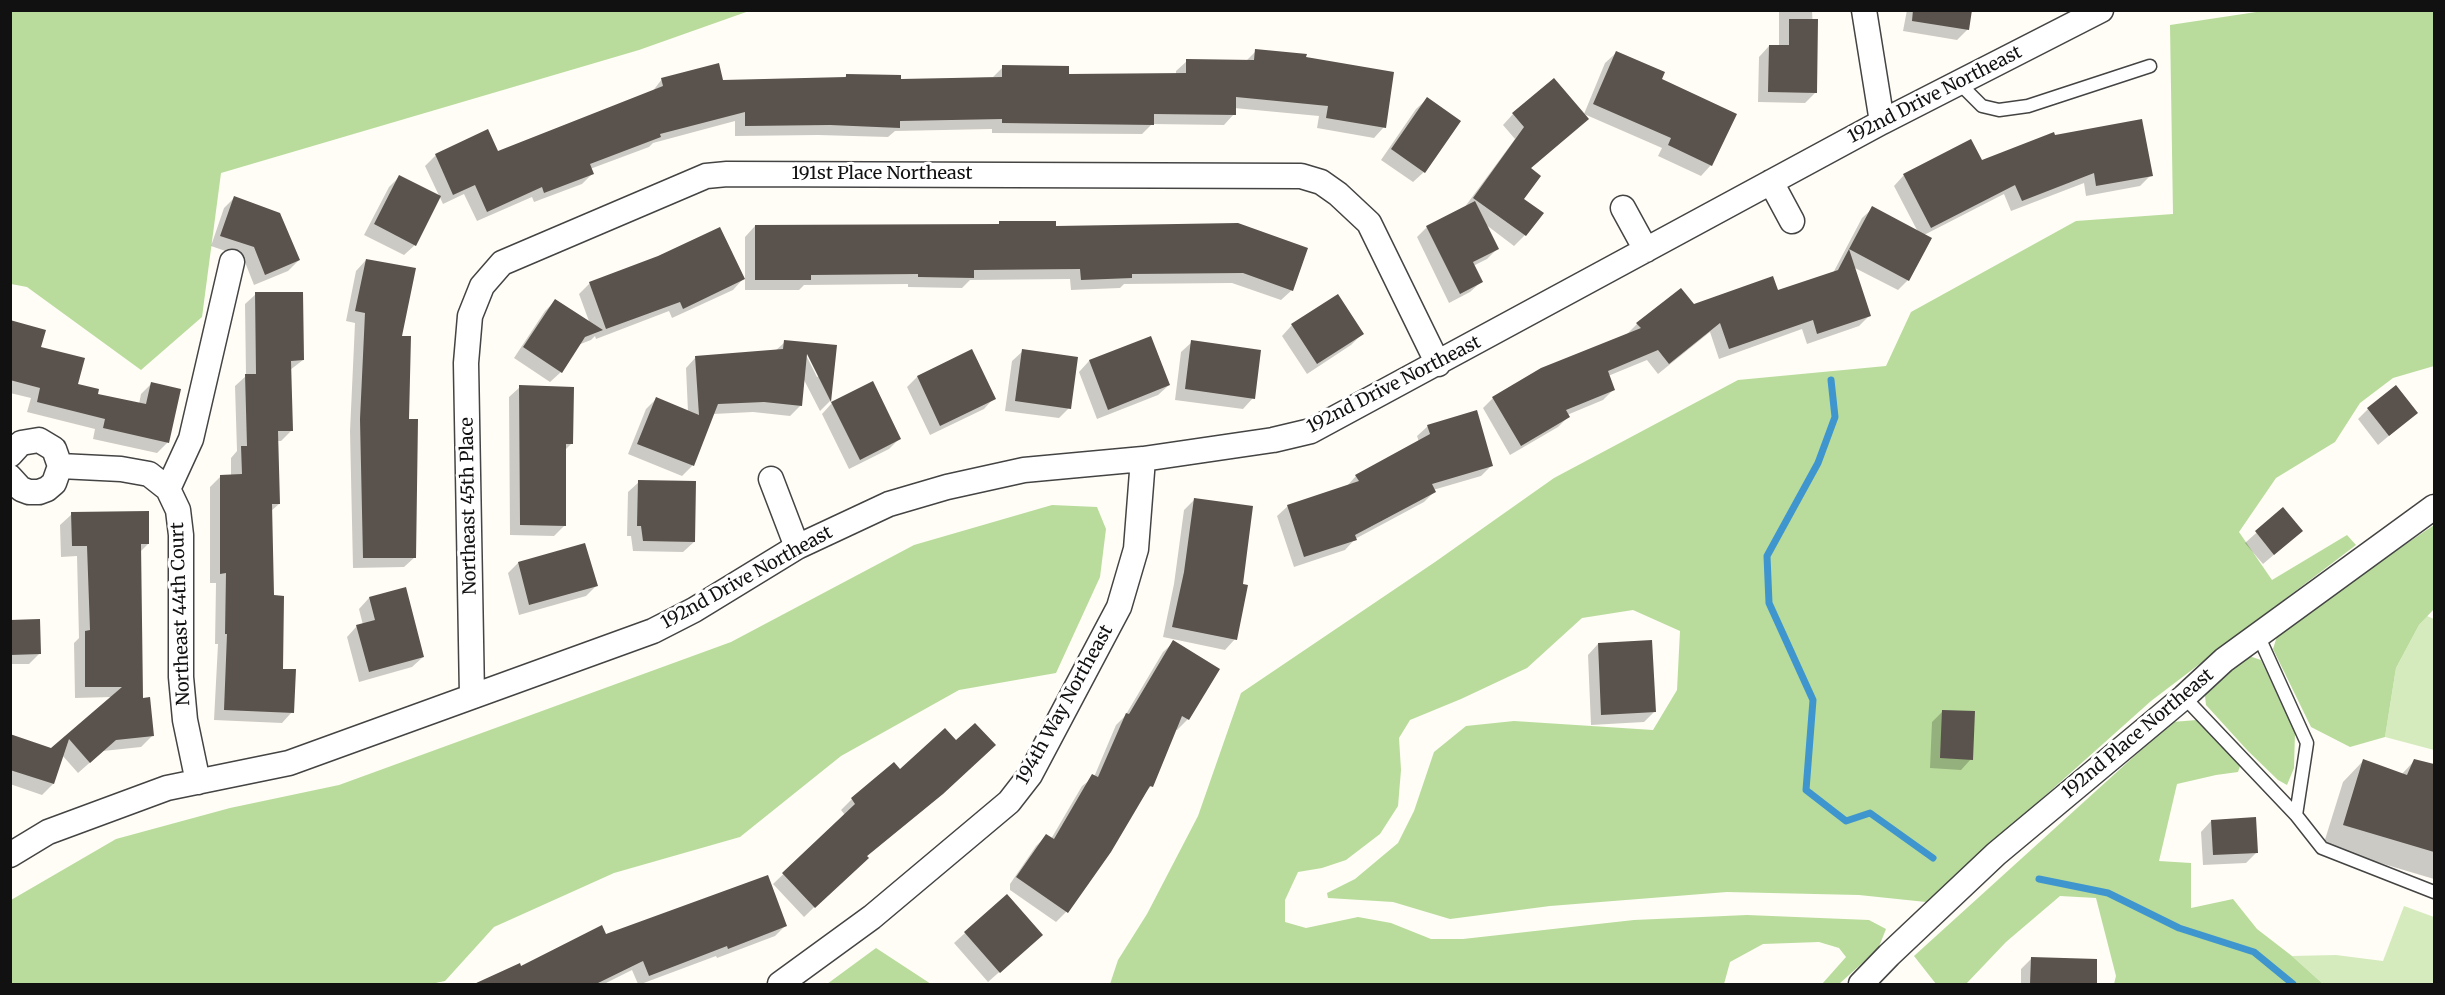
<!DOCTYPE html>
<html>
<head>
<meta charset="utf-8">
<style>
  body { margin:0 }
  #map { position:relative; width:2445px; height:995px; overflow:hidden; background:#fffdf5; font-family:Merriweather,serif }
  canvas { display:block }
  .frame { position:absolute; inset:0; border:12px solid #111; pointer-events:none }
</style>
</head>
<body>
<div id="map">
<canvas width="2445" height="995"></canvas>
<div class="frame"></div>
</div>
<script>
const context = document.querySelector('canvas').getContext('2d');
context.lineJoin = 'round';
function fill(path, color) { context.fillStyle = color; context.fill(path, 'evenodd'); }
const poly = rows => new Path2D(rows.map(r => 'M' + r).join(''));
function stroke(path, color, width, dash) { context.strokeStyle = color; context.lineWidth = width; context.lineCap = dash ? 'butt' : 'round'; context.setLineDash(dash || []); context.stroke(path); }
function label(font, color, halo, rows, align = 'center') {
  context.font = font + ' Merriweather,serif'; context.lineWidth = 6; context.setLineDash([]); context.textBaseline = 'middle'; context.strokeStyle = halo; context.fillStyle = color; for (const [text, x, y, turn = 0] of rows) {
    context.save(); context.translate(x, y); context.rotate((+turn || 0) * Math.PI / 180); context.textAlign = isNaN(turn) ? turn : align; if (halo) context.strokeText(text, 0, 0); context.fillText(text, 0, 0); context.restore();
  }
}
const green = poly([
  [2427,616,2434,619,2434,750,2385,737,2396,668,2419,625],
  [2404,906,2434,917,2434,984,2323,984,2292,956,2336,955,2383,961]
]);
const forest = poly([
  [11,10,749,10,749,11,639,50,221,173,202,317,141,370,27,287,11,284],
  [2263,11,2434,11,2434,366,2393,378,2360,403,2335,442,2276,478,2239,532,2272,580,2347,535,2356,545,2151,701,1926,902,1859,895,1727,892,1550,906,1450,919,1393,902,1328,898,1327,893,1355,879,1398,843,1414,811,1434,752,1466,726,1514,721,1653,730,1677,690,1680,631,1633,610,1582,618,1527,668,1461,699,1410,720,1399,738,1401,770,1398,806,1380,834,1346,860,1322,868,1298,872,1285,900,1285,922,1306,928,1358,917,1391,923,1431,939,1463,939,1634,920,1747,915,1869,920,1886,929,1878,949,1839,984,1822,984,1846,957,1839,948,1819,942,1763,944,1730,962,1724,984,1110,984,1118,960,1147,914,1198,816,1241,693,1435,562,1554,478,1738,380,1886,366,1911,312,2076,221,2173,214,2170,25],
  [1052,505,1097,507,1106,529,1100,577,1056,673,959,690,841,756,740,837,614,873,494,927,445,981,431,984,11,984,11,900,116,839,230,808,339,785,457,742,731,642,914,545],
  [2434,525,2434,609,2419,625,2396,668,2385,737,2350,747,2311,727,2273,649,2279,630],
  [2249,656,2261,660,2295,732,2294,768,2287,785,2278,780,2248,751,2206,705,2205,696,2210,686],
  [2197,720,2241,763,2238,772,2216,775,2177,784,2159,861,2191,863,2191,908,2233,899,2257,929,2292,956,2323,984,2114,984,2116,976,2096,898,2060,896,2006,942,1966,984,1936,984,1914,956,2172,722],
  [876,948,931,984,827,984]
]);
const shadow = poly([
  [901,10,929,10,928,12],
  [1779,10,1812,10,1816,92,1805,103,1758,102,1759,57,1769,46,1779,46],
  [1907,10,1971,10,1968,29,1957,40,1903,31],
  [1256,51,1305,59,1384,127,1374,138,1317,128,1319,116,1234,108,1234,114,1224,125,1152,124,1142,134,992,133,992,129,895,131,888,137,818,135,735,136,735,121,653,143,649,147,590,169,592,174,582,184,534,202,532,197,477,221,464,194,443,204,425,166,436,155,497,153,652,92,662,79,722,81,843,79,847,75,900,81,993,77,1003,67,1067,75,1176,74,1176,71,1187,61,1246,61],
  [1616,53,1660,80,1711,165,1701,176,1658,156,1662,148,1584,114,1605,63],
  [1427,99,1424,172,1413,182,1381,160,1416,109],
  [1513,114,1576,129,1530,169,1522,199,1525,235,1514,246,1485,224,1497,249,1487,259,1473,266,1481,282,1470,292,1449,303,1417,237,1427,227,1464,208,1515,139,1503,125],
  [2054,137,2151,175,2140,186,2086,196,2084,183,2011,211,2004,194,1924,235,1908,280,1898,290,1853,267,1869,316,1859,326,1807,344,1802,329,1719,359,1710,332,1658,374,1647,360,1608,376,1613,390,1603,400,1567,415,1568,417,1558,427,1510,455,1483,408,1493,398,1627,334,1637,324,1693,306,1777,292,1833,273,1862,218,1873,208,1918,232,1894,186,1904,175,1981,162],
  [399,177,415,245,404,255,364,235,389,187],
  [234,198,299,260,288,271,254,285,243,257,211,246,224,208],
  [1000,223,1054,227,1238,225,1292,290,1281,300,1232,283,1124,284,1120,288,1071,290,1070,279,970,280,962,288,908,287,908,284,804,285,799,290,745,290,745,237,755,226,997,226],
  [366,260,401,337,407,420,417,420,415,557,404,567,353,568,350,431,355,323,346,321,356,271],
  [743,279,733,290,672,318,669,311,596,339,595,336,591,340,578,345,561,372,550,382,514,358,545,311,555,301,590,324,579,294,590,283],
  [256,294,303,360,290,370,292,430,281,441,277,441,279,504,271,511,273,597,282,670,292,712,282,723,214,720,218,644,215,644,216,583,210,583,210,487,221,476,231,476,231,458,237,451,235,386,246,376,245,304],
  [10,321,77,385,96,395,139,404,141,394,151,384,167,443,157,453,93,439,95,429,27,412,31,398,10,393],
  [1292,325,1362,334,1351,345,1307,374,1282,336],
  [1150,338,1169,385,1158,395,1097,419,1079,372,1089,361],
  [785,342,835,347,830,401,820,411,803,378,801,405,790,416,753,412,713,414,692,466,682,476,628,454,646,409,656,399,688,412,686,368,696,357,775,351],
  [805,353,808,353,820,376,817,377],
  [1192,342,1253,398,1243,409,1175,400,1181,352],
  [1023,351,1069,408,1059,418,1005,411,1012,361],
  [917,377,994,398,984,409,930,435,907,387],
  [520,387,572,443,565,450,565,525,554,536,510,535,509,397],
  [832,403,899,439,889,449,849,469,822,414],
  [2368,409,2416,413,2378,445,2358,419],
  [1428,426,1491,466,1481,476,1433,490,1434,492,1424,502,1355,539,1345,550,1294,567,1277,516,1288,506,1346,487,1356,476,1419,442,1417,436],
  [639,482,694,542,683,552,633,551,631,536,627,536,628,492],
  [1194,500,1235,639,1225,650,1163,637,1174,584,1184,510],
  [2283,509,2290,541,2263,564,2245,543],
  [72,514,148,544,140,552,141,699,152,736,141,747,103,751,78,773,62,755,53,784,42,795,10,784,10,736,52,749,112,697,75,698,74,643,79,638,77,556,61,557,60,525],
  [518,563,596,586,586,596,519,615,508,573],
  [405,589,423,657,412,667,359,682,347,637,357,626,363,625,359,609,369,598],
  [10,621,40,653,29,664,10,664],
  [1174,642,1218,669,1188,719,1177,730,1175,729,1151,786,1142,795,1066,912,1056,922,1010,890,1010,884,1036,846,1046,836,1051,839,1082,786,1094,777,1116,725,1125,716,1163,652],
  [1598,644,1654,712,1644,722,1591,725,1588,655],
  [1943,711,1971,759,1961,770,1930,768,1932,722],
  [2415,760,2434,766,2434,879,2323,846,2343,782,2363,761,2401,775],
  [894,764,930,804,866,857,804,917,773,884,845,815,841,810,852,799],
  [2211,821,2257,852,2246,863,2203,865,2201,832],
  [785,926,775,936,717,958,716,956,641,984,638,984,632,970,604,984,478,984,519,965,520,968,606,936],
  [965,933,1030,945,988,982,954,943],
  [2032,958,2096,960,2095,984,2021,984,2021,969]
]);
const stream = poly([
  [1831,380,1835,417,1818,463,1767,556,1769,603,1813,700,1806,790,1846,821,1870,813,1933,858],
  [2039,879,2108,893,2179,928,2254,952,2293,984]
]);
const building = poly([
  [1913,10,1972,10,1969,30,1912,21],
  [1789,19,1818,19,1817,93,1768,92,1769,45,1789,45],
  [1255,49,1307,54,1306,57,1394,72,1386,128,1326,118,1328,106,1236,97,1236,115,1154,114,1154,125,1002,123,1002,119,900,121,900,128,830,125,745,126,745,112,660,134,661,137,590,164,594,174,544,193,542,187,487,212,475,185,453,195,435,154,488,129,498,151,663,86,661,78,719,63,723,80,846,77,846,74,901,75,901,79,1002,77,1002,65,1069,66,1069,74,1186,73,1186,59,1254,60],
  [1616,51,1665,72,1662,79,1737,114,1712,166,1668,145,1671,138,1593,104],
  [1554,78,1589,119,1531,168,1541,176,1524,199,1544,213,1526,236,1473,198,1524,127,1512,113],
  [1427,97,1461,121,1425,173,1391,149],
  [2142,119,2153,176,2096,186,2094,173,2022,201,2015,185,1931,228,1903,174,1971,139,1982,160,2054,132,2055,135],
  [399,175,441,196,416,246,374,224],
  [234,196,280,213,300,260,265,275,254,247,220,236],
  [1475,201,1499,249,1473,262,1483,282,1460,294,1426,226],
  [1872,206,1932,238,1909,281,1849,249],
  [999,221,1056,221,1056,226,1238,223,1308,248,1293,291,1243,273,1132,274,1132,278,1081,280,1080,269,974,270,974,278,918,277,918,274,811,275,811,280,755,280,755,225,999,224],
  [720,227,745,279,683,309,680,302,606,329,589,282,658,256],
  [1849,249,1871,316,1817,334,1813,320,1729,349,1720,323,1669,364,1658,350,1608,371,1615,390,1566,410,1570,417,1521,446,1492,397,1541,368,1641,328,1636,323,1681,288,1694,304,1773,276,1778,290,1838,270],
  [366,259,416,268,402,336,411,336,409,419,418,419,416,558,363,558,360,419,365,313,355,311],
  [255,292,303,292,304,360,291,361,293,431,278,431,280,504,272,504,274,595,284,596,283,669,296,669,294,713,224,710,227,634,225,634,226,573,220,574,220,475,242,474,241,446,247,446,245,374,256,374],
  [1338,294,1364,334,1317,364,1291,324],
  [555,299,603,330,585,337,562,373,523,347],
  [10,320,46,330,41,347,85,358,78,384,99,389,98,394,146,404,151,382,181,389,169,443,103,428,105,419,37,402,40,388,10,380],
  [1151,336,1170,385,1108,410,1089,360],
  [784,340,837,345,831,402,807,354,802,406,764,402,718,404,694,466,637,444,656,397,699,415,695,356,783,349],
  [1191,340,1261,350,1255,399,1185,389],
  [972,349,996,399,940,426,917,376],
  [1022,349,1078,357,1071,409,1015,401],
  [873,381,901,439,860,460,831,402],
  [519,385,574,387,573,444,566,444,566,526,520,525],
  [2396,385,2418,413,2389,436,2367,408],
  [1477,410,1493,466,1432,484,1436,492,1355,535,1357,540,1304,557,1287,505,1359,481,1355,475,1430,434,1427,425],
  [638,480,696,481,695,542,643,541,641,526,637,526],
  [1194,498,1253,506,1243,584,1248,585,1237,640,1172,627,1184,572],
  [2283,507,2303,531,2274,555,2255,531],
  [149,511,149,544,141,544,143,698,150,697,154,736,116,740,90,763,69,739,54,784,10,770,10,734,51,748,122,687,85,687,85,631,90,630,87,546,72,546,71,512],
  [585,543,598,586,529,605,518,562],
  [406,587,424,657,369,672,356,625,375,620,369,597],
  [40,619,41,654,10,655,10,620],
  [1173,640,1220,669,1189,720,1182,716,1153,787,1150,786,1111,852,1068,913,1016,877,1046,834,1054,839,1092,774,1098,777,1126,713,1129,714],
  [1652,640,1656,712,1601,715,1598,643],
  [1942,710,1975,711,1973,760,1940,758],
  [975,723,996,745,943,794,867,856,869,858,815,908,782,873,855,804,851,798,894,762,900,769,945,728,956,740],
  [2363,759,2407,775,2414,759,2434,764,2434,852,2343,825],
  [2256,817,2258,853,2213,855,2211,820],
  [768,875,787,926,728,949,727,946,649,976,643,961,596,984,474,984,520,963,521,966,602,925,606,934],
  [1007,894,1043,935,1000,973,964,932],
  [2031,957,2097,959,2097,984,2030,984]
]);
const service = poly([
  [1959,83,1982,106,1999,110,2028,106,2150,66],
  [2258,635,2307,743,2296,815,2322,848,2434,892],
  [2184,697,2296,815]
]);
const minor = poly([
  [1864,10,1882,122],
  [1771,182,1792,221],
  [1623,208,1646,250],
  [10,455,21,443,39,440,54,449,60,466,54,483,47,489,39,492,29,492,21,489,10,477],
  [60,466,121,469,149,474,168,489,178,510,181,535,181,677,185,720,198,782],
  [771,479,797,547],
  [168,489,191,439,232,262],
  [472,696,466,363,470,316,482,286,502,263,706,176,727,174,1301,176,1321,182,1338,194,1369,223,1438,364],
  [10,855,48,832,167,788,289,763,653,631,694,610,797,547,889,504,947,487,1024,470,1143,459,1273,440,1311,431,1882,122,2101,10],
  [780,984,872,917,1009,802,1030,775,1119,607,1136,549,1143,459],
  [1861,984,1889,955,1996,854,2184,697,2224,660,2434,507]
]);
const streetNames = [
  ["192nd Drive Northeast",1935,95,-27],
  ["191st Place Northeast",882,174],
  ["192nd Drive Northeast",1394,385,-27],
  ["Northeast 45th Place",469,506,-91],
  ["192nd Drive Northeast",747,578,-29],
  ["Northeast 44th Court",181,614,-92],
  ["194th Way Northeast",1065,705,-61],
  ["192nd Place Northeast",2138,734,-40]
];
fill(green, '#d5ebbd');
fill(forest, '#b9dc9c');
fill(shadow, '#0003');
stroke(stream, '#3f96cf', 7);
fill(building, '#5a524d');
stroke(service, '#444', 15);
stroke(minor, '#444', 27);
stroke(service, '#fff', 12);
stroke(minor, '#fff', 24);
label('18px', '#111', '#fff', streetNames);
</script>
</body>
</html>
